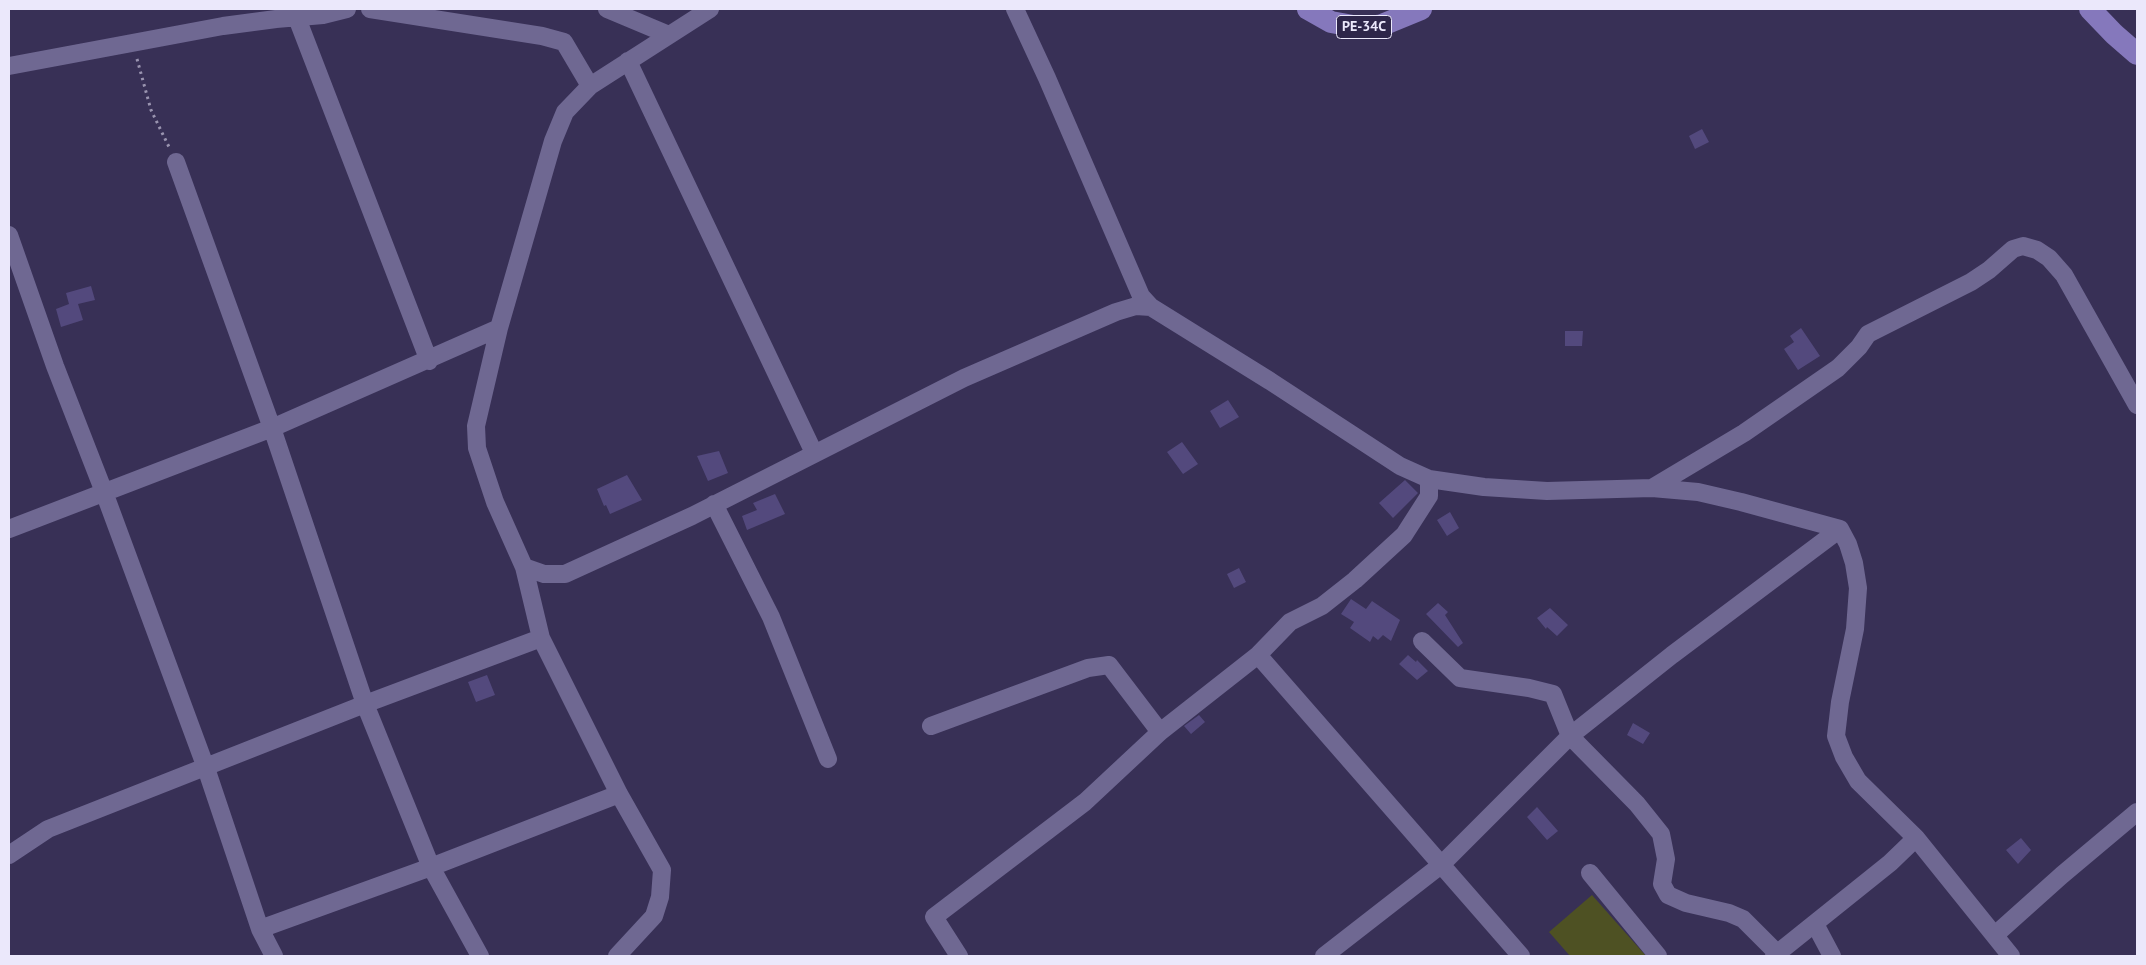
<!DOCTYPE html>
<html>
<head>
<meta charset="utf-8">
<style>
  body { margin:0 }
  #map { position:relative; width:2146px; height:965px; overflow:hidden; background:#383056; font-family:"PT Sans",sans-serif }
  canvas { display:block }
  .frame { position:absolute; inset:0; border:10px solid #ebe8fb; pointer-events:none }
</style>
</head>
<body>
<div id="map">
<canvas width="2146" height="965"></canvas>
<div class="frame"></div>
</div>
<script>
const context = document.querySelector('canvas').getContext('2d');
context.lineJoin = 'round';
function fill(path, color) { context.fillStyle = color; context.fill(path, 'evenodd'); }
const poly = rows => new Path2D(rows.map(r => 'M' + r).join(''));
function stroke(path, color, width, dash) { context.strokeStyle = color; context.lineWidth = width; context.lineCap = dash ? 'butt' : 'round'; context.setLineDash(dash || []); context.stroke(path); }
function label(font, color, halo, rows, align = 'center') {
  context.font = font + ' "PT Sans",sans-serif'; context.lineWidth = 5; context.setLineDash([]); context.textBaseline = 'middle'; context.strokeStyle = halo; context.fillStyle = color; for (const [text, x, y, turn = 0] of rows) {
    context.save(); context.translate(x, y); context.rotate((+turn || 0) * Math.PI / 180); context.textAlign = isNaN(turn) ? turn : align; if (halo) context.strokeText(text, 0, 0); context.fillText(text, 0, 0); context.restore();
  }
}
const green = poly([
  [1592,895,1646,956,1570,956,1549,932]
]);
const building = poly([
  [1702,129,1709,142,1695,149,1689,136],
  [91,286,95,300,78,304,83,320,61,327,56,309,69,304,66,293],
  [1801,328,1820,356,1798,370,1784,349,1794,342,1790,336],
  [1565,331,1583,331,1582,346,1565,346],
  [1228,400,1239,417,1220,428,1210,411],
  [1182,442,1198,464,1183,474,1167,452],
  [719,451,728,473,708,481,697,456],
  [627,475,642,500,610,514,606,505,604,506,597,489],
  [1405,480,1418,493,1393,518,1379,503],
  [775,494,785,514,747,530,742,516,757,510,753,503],
  [1450,512,1459,528,1447,536,1437,520],
  [1239,568,1246,582,1234,588,1227,574],
  [1351,599,1366,609,1372,601,1400,620,1391,641,1383,635,1378,640,1373,636,1370,642,1350,628,1354,622,1341,614],
  [1438,603,1448,612,1445,615,1463,643,1458,647,1426,614],
  [1550,608,1568,625,1557,636,1547,627,1546,629,1537,618],
  [1408,655,1416,662,1417,660,1428,671,1417,680,1399,664],
  [487,675,495,695,476,702,468,682],
  [1199,715,1205,722,1191,734,1184,726],
  [1633,723,1650,733,1643,744,1627,735],
  [1537,807,1558,831,1547,840,1527,817],
  [2021,838,2031,850,2018,864,2006,850]
]);
const path = poly([
  [137,59,151,110,169,147]
]);
const minor = poly([
  [370,9,542,36,564,42,590,86],
  [607,9,669,35],
  [710,9,590,86,565,112,553,141,499,328,476,426,477,448,495,502,524,567,544,574,565,574,692,516,964,378,1116,312,1136,306,1151,307,1270,381,1400,466,1429,479,1484,487,1547,491,1652,488,1698,492,1741,502,1840,529,1848,544,1854,563,1858,588,1855,629,1840,702,1836,736,1844,757,1858,781,1916,838,2011,956],
  [1015,9,1047,78,1141,296,1151,307],
  [297,18,429,361],
  [628,61,814,453],
  [9,66,223,26,276,19,323,15,347,9],
  [176,162,272,428,365,704,431,867,480,956],
  [9,235,55,366,104,492,206,768,260,929,274,956],
  [1652,488,1744,433,1838,368,1859,347,1868,334,1971,282,1989,270,2013,249,2023,246,2037,250,2049,258,2064,275,2137,405],
  [714,504,771,617,828,759],
  [9,529,272,428,499,328],
  [524,567,541,638,619,794,662,870,660,897,654,916,617,956],
  [1422,641,1460,678,1529,688,1553,694,1570,736,1637,804,1661,834,1666,859,1662,884,1668,895,1686,903,1729,913,1743,919,1777,953],
  [1258,655,1521,956],
  [931,726,1088,668,1109,665,1160,732],
  [9,855,48,829,365,704,541,638],
  [1590,873,1658,956],
  [1815,924,1832,956],
  [260,929,431,867,619,794],
  [1995,935,2062,875,2137,812],
  [959,956,934,917,1085,802,1160,732,1258,655,1290,622,1322,606,1355,580,1404,535,1429,496,1429,479],
  [1324,956,1441,865,1570,736,1672,655,1840,529],
  [1774,956,1890,863,1916,838]
]);
const major = poly([
  [1308,9,1331,22,1353,26,1370,27,1382,25,1421,9],
  [2090,9,2114,34,2137,54]
]);
const shields = [
  [1364,27,55]
];
const shieldNames = [
  ["PE-34C",1364,27]
];
fill(green, '#4e5123');
fill(building, '#53497d');
stroke(path, '#9a94b0', 3, [2.5, 4]);
stroke(minor, '#6f6892', 18);
stroke(major, '#8578bc', 22);
for (const [x, y, w] of shields) { const box = new Path2D(); box.roundRect(x - w / 2, y - 11.5, w, 23, 4); context.fillStyle = '#2e264a'; context.fill(box); stroke(box, '#ebe8fb', 1); }
label('bold 14px', '#ebe8fb', null, shieldNames);
</script>
</body>
</html>
